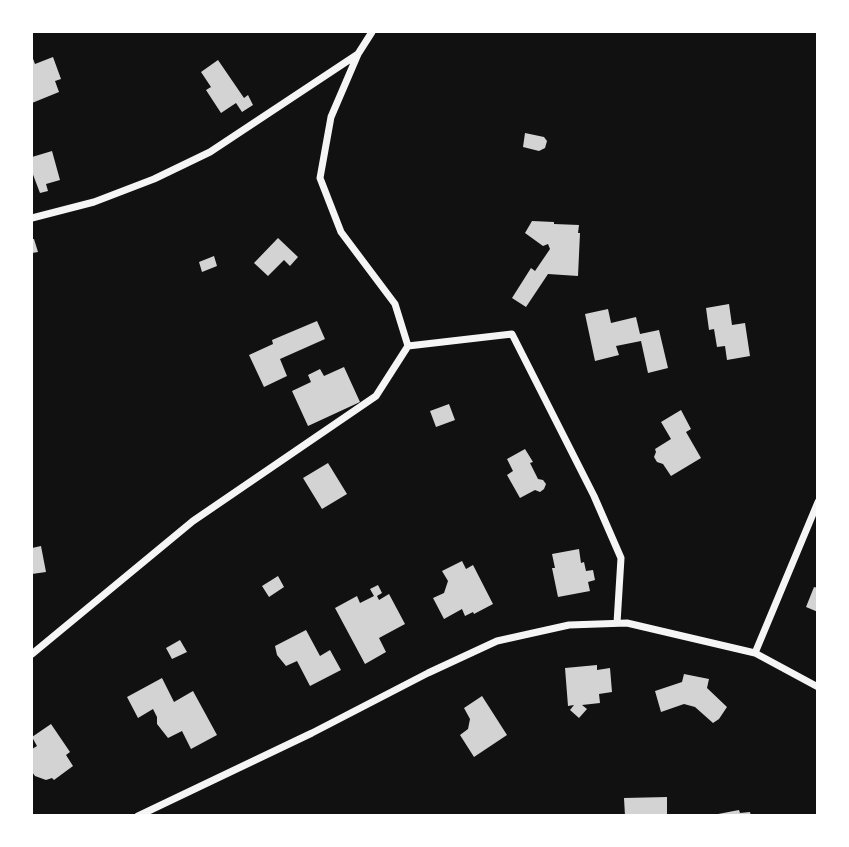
<!DOCTYPE html>
<html>
<head>
<meta charset="utf-8">
<style>
  body { margin:0 }
  #map { position:relative; width:849px; height:847px; overflow:hidden; background:#111; font-family:"PT Sans Narrow",sans-serif }
  canvas { display:block }
  .frame { position:absolute; inset:0; border:33px solid #fff; pointer-events:none }
</style>
</head>
<body>
<div id="map">
<canvas width="849" height="847"></canvas>
<div class="frame"></div>
</div>
<script>
const context = document.querySelector('canvas').getContext('2d');
context.lineJoin = 'round';
function fill(path, color) { context.fillStyle = color; context.fill(path, 'evenodd'); }
const poly = rows => new Path2D(rows.map(r => 'M' + r).join(''));
function stroke(path, color, width, dash) { context.strokeStyle = color; context.lineWidth = width; context.lineCap = dash ? 'butt' : 'round'; context.setLineDash(dash || []); context.stroke(path); }
const building = poly([
  [32,56,35,64,53,57,61,79,55,81,59,92,32,103],
  [218,60,244,98,248,95,253,105,242,112,236,103,221,113,206,90,211,87,201,72],
  [525,133,544,137,547,141,545,148,539,151,523,147],
  [52,151,60,180,46,184,48,191,40,193,32,172,32,157],
  [532,221,554,222,554,224,579,225,578,233,580,233,578,276,548,274,526,307,512,298,531,268,535,271,550,249,548,244,543,246,525,233],
  [278,238,298,257,290,266,284,260,268,276,254,263],
  [32,239,34,239,38,252,32,253],
  [214,256,217,266,202,272,199,262],
  [729,304,732,325,745,323,750,356,727,360,725,346,717,347,714,329,709,330,706,308],
  [608,309,611,323,636,317,640,334,659,330,668,368,648,373,641,341,616,346,619,355,595,361,585,314],
  [317,321,325,339,280,359,287,376,264,387,249,355,273,344,272,340],
  [344,367,360,402,308,426,292,391,311,382,308,375,320,369,324,376],
  [449,404,455,420,436,427,430,411],
  [681,410,691,429,686,432,701,458,671,476,663,464,657,462,654,457,656,452,655,449,671,439,661,422],
  [525,449,533,462,530,463,538,479,543,480,546,484,544,489,540,492,535,490,520,498,507,475,513,471,507,459],
  [328,463,347,494,322,509,303,478],
  [41,546,46,572,32,574,32,548],
  [579,549,581,563,584,562,586,571,593,570,595,580,588,582,590,591,558,597,552,568,555,568,552,554],
  [462,561,466,569,473,565,493,604,474,614,473,612,465,616,462,609,444,619,433,598,444,593,448,581,442,571],
  [278,576,284,587,269,597,262,586],
  [378,585,382,593,377,596,379,600,389,594,405,624,379,638,386,652,365,664,335,608,357,596,360,603,374,596,370,589],
  [814,587,818,588,818,612,806,607],
  [306,630,320,656,330,650,341,670,310,686,297,661,286,666,277,655,275,646],
  [180,640,187,652,172,659,166,648],
  [597,665,597,670,610,668,612,692,599,694,600,703,582,705,587,709,579,718,570,710,574,705,568,706,565,668],
  [684,674,709,679,707,688,727,707,719,719,713,723,695,707,684,704,661,712,655,691,682,682],
  [162,678,174,702,193,691,217,735,191,749,182,731,168,738,157,724,157,717,153,709,138,718,127,697],
  [482,696,507,735,474,757,460,735,468,729,470,719,464,708],
  [51,724,70,752,66,755,73,766,54,780,52,778,46,780,35,776,32,772,32,749,37,746,32,737],
  [667,797,667,816,625,816,624,798],
  [739,810,740,813,750,812,751,816,718,816,718,814]
]);
const minor = poly([
  [372,32,358,54,331,117,320,178,341,232,395,304,408,346],
  [32,218,94,202,154,179,210,152,358,54],
  [408,346,512,334,594,496,621,558,617,623],
  [755,653,818,502],
  [32,654,193,521,376,396,408,346],
  [138,816,312,733,428,673,497,641,569,625,627,623,755,653,818,687]
]);
fill(building, '#d3d3d3');
stroke(minor, '#f5f5f5', 7);
</script>
</body>
</html>
